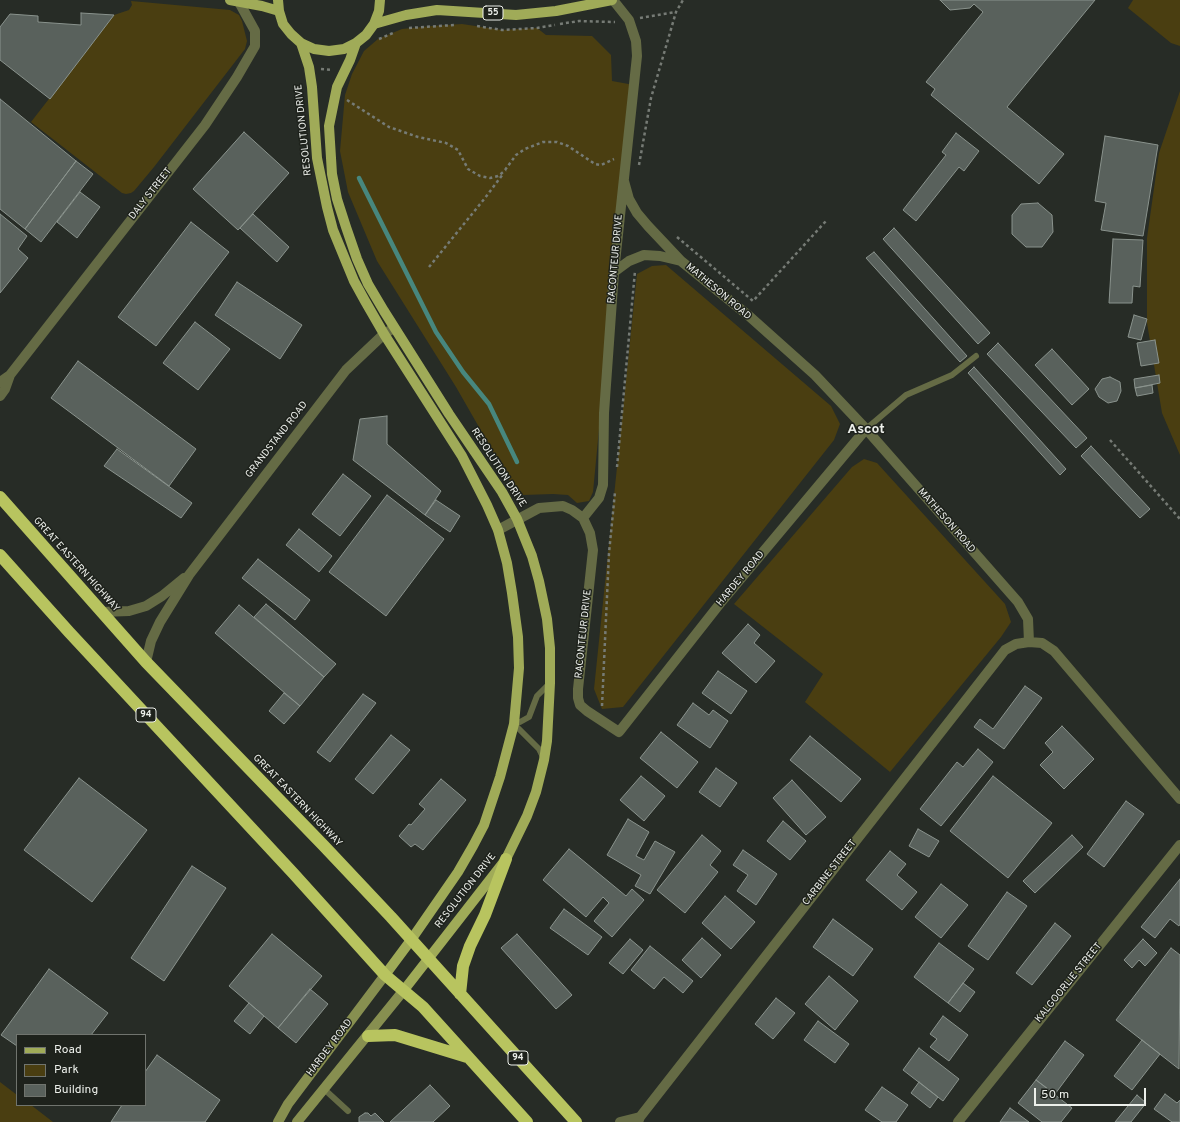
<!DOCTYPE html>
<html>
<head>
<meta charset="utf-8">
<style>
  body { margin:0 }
  #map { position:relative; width:1180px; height:1122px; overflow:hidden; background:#272c26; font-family:Overpass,sans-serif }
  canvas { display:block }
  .legend { position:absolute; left:16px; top:1034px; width:130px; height:72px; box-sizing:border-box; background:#1e221c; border:1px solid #70746e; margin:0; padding:5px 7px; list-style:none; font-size:12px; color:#ecefea }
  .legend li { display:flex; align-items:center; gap:8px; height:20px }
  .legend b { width:20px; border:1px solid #70746e }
  .scale { position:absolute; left:1034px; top:1088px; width:112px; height:18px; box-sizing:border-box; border:2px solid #ecefea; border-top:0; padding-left:5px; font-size:12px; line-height:14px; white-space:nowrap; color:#ecefea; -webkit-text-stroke:3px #1e221c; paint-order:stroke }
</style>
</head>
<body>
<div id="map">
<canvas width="1180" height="1122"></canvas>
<ul class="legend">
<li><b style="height:5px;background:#a0ab58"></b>Road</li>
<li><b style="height:11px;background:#4a3e11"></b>Park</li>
<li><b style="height:11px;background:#59615c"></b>Building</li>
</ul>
<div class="scale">50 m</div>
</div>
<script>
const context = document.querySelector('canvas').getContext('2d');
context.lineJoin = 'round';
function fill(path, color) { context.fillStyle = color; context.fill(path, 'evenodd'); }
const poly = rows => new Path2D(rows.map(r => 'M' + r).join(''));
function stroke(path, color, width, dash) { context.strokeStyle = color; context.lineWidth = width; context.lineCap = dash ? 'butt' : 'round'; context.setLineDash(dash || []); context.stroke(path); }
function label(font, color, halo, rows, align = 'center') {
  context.font = font + ' Overpass,sans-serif'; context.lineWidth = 3; context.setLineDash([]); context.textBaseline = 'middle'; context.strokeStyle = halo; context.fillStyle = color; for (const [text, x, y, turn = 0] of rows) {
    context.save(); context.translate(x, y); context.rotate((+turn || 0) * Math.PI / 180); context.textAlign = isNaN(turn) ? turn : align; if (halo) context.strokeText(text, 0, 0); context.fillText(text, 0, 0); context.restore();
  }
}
const green = poly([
  [1133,0,1180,0,1180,46,1171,43,1128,8],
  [131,1,230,10,239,15,242,21,247,41,245,49,154,167,134,191,131,193,126,194,122,193,31,122,114,15,129,10,132,5],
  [462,24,502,30,537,28,546,35,592,36,611,55,612,81,634,85,614,272,593,492,589,501,577,503,568,495,553,494,523,495,511,483,456,387,377,261,348,192,340,151,345,95,352,74,364,51,378,39,402,29,432,26],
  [1180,91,1180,455,1162,413,1147,323,1147,238,1159,153],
  [666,265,831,406,840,424,834,440,623,707,602,709,594,689,637,274,652,266],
  [864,459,877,463,1005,604,1011,622,1001,637,890,772,805,702,823,674,734,604,852,467],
  [0,1082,17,1095,17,1105,31,1105,53,1122,0,1122]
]);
const stream = poly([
  [359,178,436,332,463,372,489,404,517,462]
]);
const building = poly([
  [940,0,1095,0,1007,107,1064,154,1039,184,931,95,935,89,926,82,983,12,974,4,970,8,950,10,940,0],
  [81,13,114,15,50,99,0,60,0,27,10,14,38,16,38,22,81,25,81,13],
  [0,99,76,161,25,229,0,209,0,99],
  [244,132,289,173,238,230,193,189,244,132],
  [956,133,979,151,964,171,959,167,916,221,903,210,946,155,942,152,956,133],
  [1105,136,1158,145,1143,236,1101,230,1106,203,1095,201,1105,136],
  [76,161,93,174,41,242,25,229,76,161],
  [80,192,100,207,77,238,57,222,80,192],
  [1038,203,1052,215,1053,232,1042,247,1026,247,1012,234,1012,215,1021,204,1038,203],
  [0,214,27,236,18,249,28,258,0,293,0,214],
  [253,214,289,247,277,262,240,228,253,214],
  [191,222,229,252,156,346,118,317,191,222],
  [894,228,990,333,978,344,883,239,894,228],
  [1113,239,1143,240,1140,287,1133,286,1132,303,1109,303,1113,239],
  [874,252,967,356,960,362,866,258,874,252],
  [237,282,302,325,280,359,215,315,237,282],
  [1134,315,1147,319,1141,340,1128,337,1134,315],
  [195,322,230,349,198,390,163,363,195,322],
  [1155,340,1159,363,1141,366,1137,343,1155,340],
  [998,343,1087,438,1076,448,987,354,998,343],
  [1052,349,1089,389,1072,405,1035,365,1052,349],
  [78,361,196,449,169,486,51,398,78,361],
  [974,367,1066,469,1060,475,968,373,974,367],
  [1159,375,1160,383,1135,388,1134,379,1159,375],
  [1110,377,1120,382,1121,391,1117,401,1108,403,1099,397,1095,389,1102,379,1110,377],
  [1152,385,1153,393,1137,396,1135,388,1152,385],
  [387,416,387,444,441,491,425,515,353,460,360,419,387,416],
  [1091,446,1150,509,1140,518,1081,456,1091,446],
  [117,449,192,503,181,518,104,466,117,449],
  [343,474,371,496,340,536,312,514,343,474],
  [387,495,444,539,386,616,329,572,387,495],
  [436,500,460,516,450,532,425,515,436,500],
  [299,529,332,556,319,572,286,545,299,529],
  [258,559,310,600,295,620,242,578,258,559],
  [266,604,336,664,324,677,254,617,266,604],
  [239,605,324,677,300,706,215,633,239,605],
  [748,624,760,635,754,643,775,661,756,683,722,653,748,624],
  [718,671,747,691,731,714,702,693,718,671],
  [1025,686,1042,698,1004,749,974,727,980,719,993,729,1025,686],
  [284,693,300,706,284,724,269,711,284,693],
  [363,694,376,703,330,762,317,752,363,694],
  [693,703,709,715,713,710,728,721,710,748,677,725,693,703],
  [1062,726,1094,759,1064,789,1040,765,1053,752,1045,743,1062,726],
  [661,732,698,762,677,788,640,758,661,732],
  [391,735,410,750,373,794,355,779,391,735],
  [810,736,861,779,841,802,790,760,810,736],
  [978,749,993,762,941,826,920,809,957,762,963,767,978,749],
  [716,768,737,783,720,807,699,792,716,768],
  [641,776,665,796,644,821,620,800,641,776],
  [993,776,1052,823,1008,878,950,831,993,776],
  [79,778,147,830,92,902,24,850,79,778],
  [441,779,466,800,423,850,415,844,411,847,399,836,409,824,411,825,425,809,419,804,441,779],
  [792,780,826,817,806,835,773,798,792,780],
  [1126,801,1144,814,1104,867,1087,854,1126,801],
  [628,819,649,832,636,856,644,860,655,841,675,852,650,894,635,886,641,875,607,855,628,819],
  [783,821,806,841,790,860,767,841,783,821],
  [918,829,939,841,929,857,909,846,918,829],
  [702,835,721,851,710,865,718,872,685,913,657,890,702,835],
  [1072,835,1083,847,1035,893,1023,881,1072,835],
  [569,849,626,896,632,889,644,900,612,937,594,921,609,903,603,897,586,917,543,880,569,849],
  [743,850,777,874,756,905,737,891,748,875,733,865,743,850],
  [890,851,906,864,897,875,917,892,902,910,866,880,890,851],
  [192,866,226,888,164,981,131,958,192,866],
  [1180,879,1180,924,1179,926,1170,919,1155,938,1141,927,1180,879],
  [941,884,968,905,941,938,915,917,941,884],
  [1007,892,1027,906,988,960,968,946,1007,892],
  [725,896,755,922,731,949,702,923,725,896],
  [564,909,602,937,588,955,550,928,564,909],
  [833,919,873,949,853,976,813,947,833,919],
  [1055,923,1071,936,1032,985,1016,973,1055,923],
  [272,934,322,976,278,1028,229,986,272,934],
  [517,934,572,995,556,1009,501,948,517,934],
  [702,938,721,955,701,978,682,960,702,938],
  [630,939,643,950,623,974,609,963,630,939],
  [1143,939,1157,953,1145,966,1139,960,1132,968,1124,960,1143,939],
  [939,943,974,969,948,1003,914,977,939,943],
  [650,946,693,981,683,993,664,977,654,989,631,970,650,946],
  [1171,948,1180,955,1179,1069,1116,1020,1171,948],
  [49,969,108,1013,91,1035,17,1035,17,1046,1,1035,49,969],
  [829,976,858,1001,835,1030,805,1004,829,976],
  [963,983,975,992,960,1012,948,1003,963,983],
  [310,989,328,1004,296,1043,278,1028,310,989],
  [776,998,795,1013,773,1039,755,1024,776,998],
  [249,1003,264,1016,250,1034,234,1021,249,1003],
  [943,1016,968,1035,949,1061,930,1047,937,1039,930,1034,943,1016],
  [818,1021,849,1044,835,1063,804,1040,818,1021],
  [1142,1040,1160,1054,1132,1090,1114,1076,1142,1040],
  [1065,1041,1084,1055,1055,1094,1036,1080,1065,1041],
  [919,1048,959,1079,943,1101,903,1070,919,1048],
  [157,1055,220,1100,205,1122,111,1122,122,1105,145,1105,145,1072,157,1055],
  [1036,1080,1072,1108,1061,1122,1042,1122,1018,1103,1036,1080],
  [919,1082,938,1097,930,1108,911,1093,919,1082],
  [430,1085,450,1106,433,1122,390,1122,430,1085],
  [882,1087,908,1105,896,1122,882,1122,865,1110,882,1087],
  [1165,1094,1177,1103,1180,1100,1180,1122,1172,1122,1154,1109,1165,1094],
  [1137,1095,1146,1103,1131,1122,1115,1122,1137,1095],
  [1010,1108,1029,1122,1000,1122,1010,1108],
  [365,1113,368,1113,371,1116,375,1113,384,1122,359,1122,359,1117,365,1113]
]);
const path = poly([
  [640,18,676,12],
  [560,24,579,21,615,22],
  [477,26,502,30,537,28,555,25],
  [409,28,454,25],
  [379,39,393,33],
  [321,69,332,70],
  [347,100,389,127,418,137,446,143,458,150,468,169,480,176,490,178,498,176,506,170],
  [639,165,651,98,676,12,683,0],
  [505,170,516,155,525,149,543,142,557,142,568,146,595,164,601,165,614,159],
  [677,237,753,301,826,221],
  [429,267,485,198,503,174],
  [1110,440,1180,519],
  [617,467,635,271],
  [602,706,609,553,615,492]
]);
const lane = poly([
  [866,429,906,395,952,375,976,356],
  [514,724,520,722,529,717,537,696,550,683],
  [514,724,539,749,544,759],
  [324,1089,348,1111]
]);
const street = poly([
  [624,181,629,199,637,213,648,226,681,261,749,316,815,375,866,429,1018,602,1028,619,1029,642],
  [614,272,629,261,644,255,660,256,681,261],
  [0,382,10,375,205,125,237,77,255,46,255,31,239,2],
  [0,396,5,389,10,375],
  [583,518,599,498,603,485,604,413,614,272,637,56,636,41,629,20,613,0],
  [498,530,539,508,563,506,572,510,583,518,590,533,593,550,578,689,578,698,580,705,587,711,619,732,722,601,866,429],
  [102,612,129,611,146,606,162,596,184,578],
  [146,662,151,641,160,622,189,575,346,370,384,334,394,328],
  [620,1122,640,1117],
  [638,1122,640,1117,1005,650,1016,644,1029,642,1042,643,1054,651,1180,799],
  [958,1122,1180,845]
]);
const secondary = poly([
  [278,1122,288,1104,385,975],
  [297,1122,404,990]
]);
const primary = poly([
  [230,0,262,6,279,11],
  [278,0,279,11,283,24,291,34,301,43,314,49,329,51,344,49,356,43,366,35,374,24,379,11,380,0],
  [374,24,406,15,437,10,516,15,556,11,612,0],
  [301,43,309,67,312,87,317,158,327,207,333,230,354,281,365,301,384,334,462,456,487,505,498,530,507,563,512,593,518,637,519,668,514,724,500,777,484,825,473,846,458,872,411,940,385,975],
  [356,43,350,60,337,87,329,126,332,174,337,199,346,227,357,259,368,284,384,311,449,414,502,492,517,519,532,556,539,581,547,619,550,648,550,683,547,741,544,760,536,792,527,816,506,859,404,990]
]);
const highway = poly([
  [0,497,146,662,324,846,391,917,576,1122],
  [0,555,69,632,293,873,385,975,423,1007,527,1122],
  [460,994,463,966,470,946,485,915,506,859],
  [368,1036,395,1035,467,1057]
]);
const shields = [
  [493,13,20],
  [146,715,20],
  [518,1058,20]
];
const shieldNames = [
  ["55",493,13],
  ["94",146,715],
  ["94",518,1058]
];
const streetNames = [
  ["RESOLUTION DRIVE",304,130,-96],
  ["DALY STREET",151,194,-52],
  ["RACONTEUR DRIVE",616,259,-85],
  ["MATHESON ROAD",718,292,40],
  ["GRANDSTAND ROAD",277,440,-52],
  ["RESOLUTION DRIVE",498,468,57],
  ["MATHESON ROAD",946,521,49],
  ["GREAT EASTERN HIGHWAY",76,565,48],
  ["HARDEY ROAD",741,579,-50],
  ["RACONTEUR DRIVE",584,634,-84],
  ["GREAT EASTERN HIGHWAY",297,801,46],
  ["CARBINE STREET",830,873,-52],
  ["RESOLUTION DRIVE",466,891,-52],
  ["KALGOORLIE STREET",1069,983,-51],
  ["HARDEY ROAD",330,1048,-53]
];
const districtNames = [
  ["Ascot",866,430]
];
fill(green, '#4a3e11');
stroke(stream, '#47877e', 4.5);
fill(building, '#59615c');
stroke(building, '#8a938d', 1);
stroke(path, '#767b75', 2.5, [3, 3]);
stroke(lane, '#656b45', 6);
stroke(street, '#656b45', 10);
stroke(secondary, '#878f50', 10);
stroke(primary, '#a0ab58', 10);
stroke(highway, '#b8c45f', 12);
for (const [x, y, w] of shields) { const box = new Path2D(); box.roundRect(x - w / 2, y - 7, w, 14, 3); context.fillStyle = '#1e221c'; context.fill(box); stroke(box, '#ecefea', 1); }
label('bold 9px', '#ecefea', null, shieldNames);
label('10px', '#ecefea', '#1e221c', streetNames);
label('bold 14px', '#ecefea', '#1e221c', districtNames);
</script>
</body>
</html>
